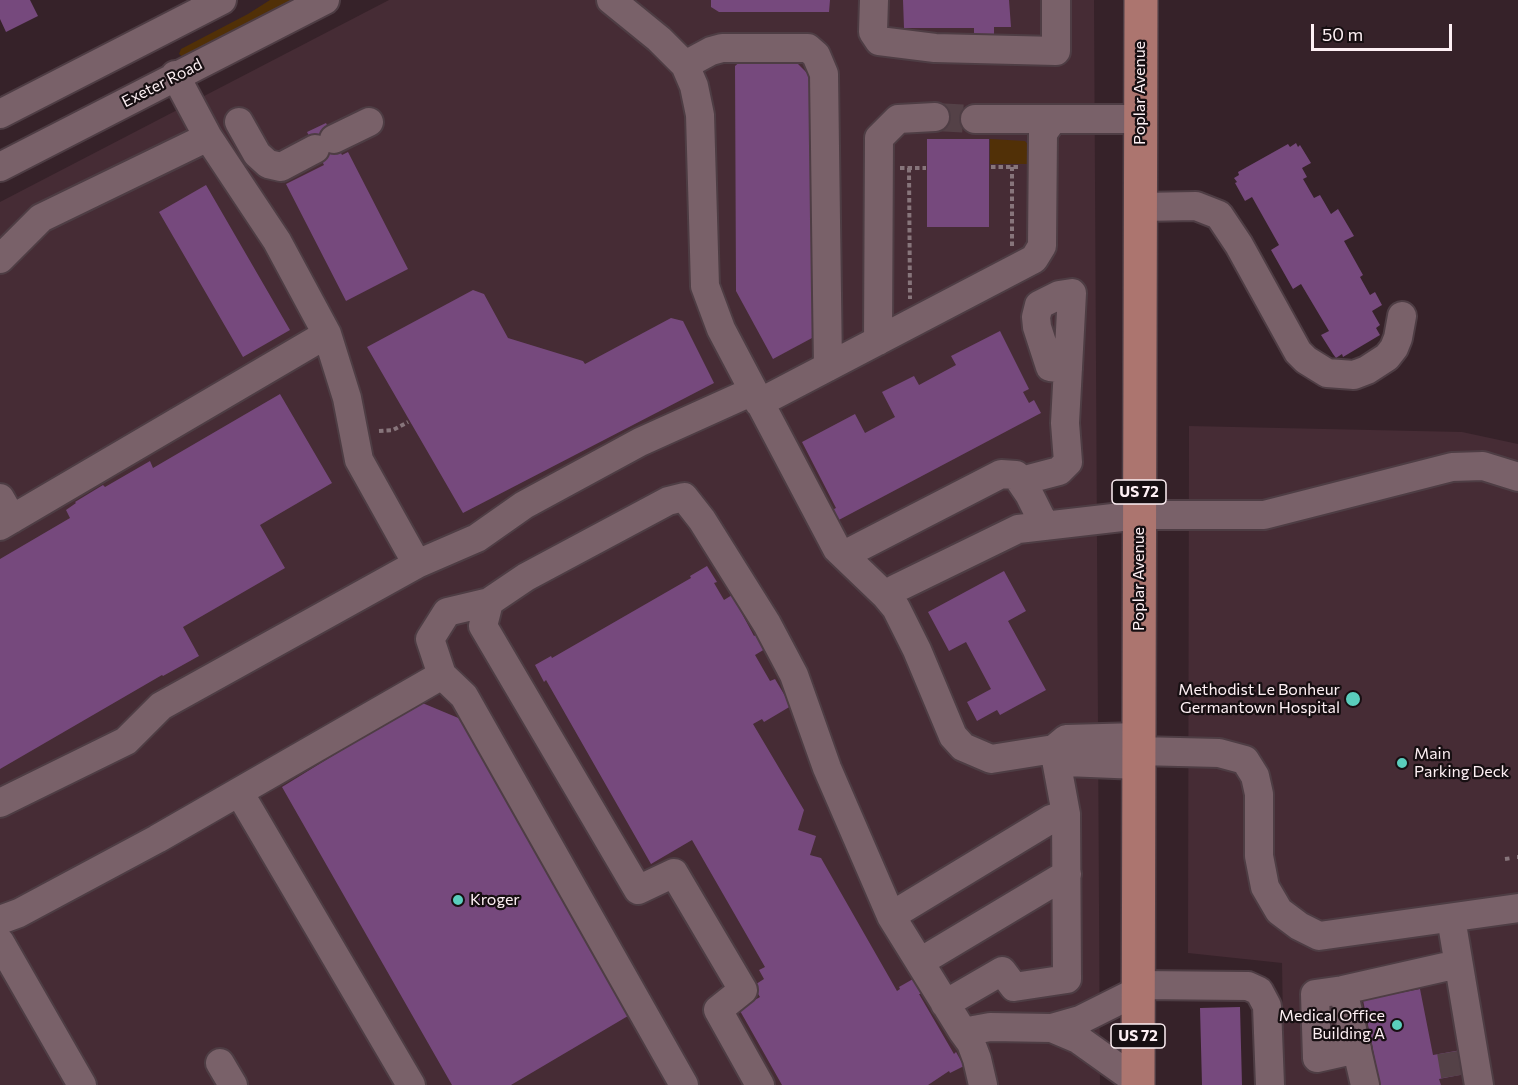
<!DOCTYPE html>
<html>
<head>
<meta charset="utf-8">
<style>
  body { margin:0 }
  #map { position:relative; width:1518px; height:1085px; overflow:hidden; background:#362229; font-family:Commissioner,sans-serif }
  canvas { display:block }
  .scale { position:absolute; left:1311px; top:24px; width:141px; height:27px; box-sizing:border-box; border:3px solid #fef0f4; border-top:0; padding-left:8px; font-size:18px; line-height:21px; white-space:nowrap; color:#fef0f4; -webkit-text-stroke:4px #170f12; paint-order:stroke }
</style>
</head>
<body>
<div id="map">
<canvas width="1518" height="1085"></canvas>
<div class="scale">50 m</div>
</div>
<script>
const context = document.querySelector('canvas').getContext('2d');
context.lineJoin = 'round';
function fill(path, color) { context.fillStyle = color; context.fill(path, 'evenodd'); }
const poly = rows => new Path2D(rows.map(r => 'M' + r).join(''));
function stroke(path, color, width, dash) { context.strokeStyle = color; context.lineWidth = width; context.lineCap = dash ? 'butt' : 'round'; context.setLineDash(dash || []); context.stroke(path); }
function label(font, color, halo, rows, align = 'center') {
  context.font = font + ' Commissioner,sans-serif'; context.lineWidth = 4.5; context.setLineDash([]); context.textBaseline = 'middle'; context.strokeStyle = halo; context.fillStyle = color; for (const [text, x, y, turn = 0] of rows) {
    context.save(); context.translate(x, y); context.rotate((+turn || 0) * Math.PI / 180); context.textAlign = isNaN(turn) ? turn : align; if (halo) context.strokeText(text, 0, 0); context.fillText(text, 0, 0); context.restore();
  }
}
const built = poly([
  [389,0,1094,0,1100,1085,0,1085,0,202],
  [1189,426,1462,432,1518,444,1518,1085,1284,1085,1282,963,1188,953]
]);
const green = poly([
  [270,0,303,0,185,59,179,54,181,49,248,14],
  [990,139,1025,141,1031,148,1032,164,990,164]
]);
const building = poly([
  [0,0,30,0,38,16,6,32,0,19],
  [711,0,830,0,829,12,719,12,711,7],
  [903,0,1009,0,1011,27,994,27,994,48,974,48,974,28,904,28],
  [742,60,794,60,812,78,812,338,773,359,736,291,735,66],
  [326,123,342,155,348,152,408,269,346,301,286,184,324,165,307,132],
  [927,139,989,139,989,227,927,227],
  [1296,143,1298,147,1300,145,1311,163,1302,168,1307,177,1303,179,1314,198,1320,195,1331,214,1338,209,1354,236,1344,241,1363,275,1360,277,1370,295,1375,292,1382,305,1372,311,1380,325,1376,328,1380,335,1343,357,1342,354,1336,358,1333,354,1321,335,1329,331,1301,284,1293,289,1271,250,1279,245,1252,197,1245,201,1235,183,1237,182,1234,178,1239,175,1238,172,1288,144,1290,147],
  [206,185,290,330,243,357,159,212],
  [473,290,484,294,508,338,583,361,585,364,671,318,683,321,714,383,463,513,367,347],
  [1000,331,1029,389,1023,392,1029,403,1034,400,1041,413,835,522,830,511,836,508,802,442,855,414,865,433,895,417,882,392,914,376,919,385,956,365,951,356],
  [280,394,332,483,260,525,285,568,183,627,199,656,163,676,162,675,0,769,0,559,70,518,66,510,76,503,75,502,103,485,105,487,150,461,153,468],
  [707,566,717,582,714,583,724,600,732,595,754,636,756,635,765,649,755,655,770,681,775,679,791,706,764,722,762,719,753,724,804,810,798,830,816,836,810,855,821,858,897,991,900,989,899,987,913,979,921,994,919,994,954,1054,956,1052,964,1066,950,1073,949,1071,928,1085,782,1085,739,1009,760,997,753,986,764,979,759,970,765,967,692,840,651,864,546,680,544,682,535,665,551,656,552,658,691,578,690,576],
  [1004,571,1026,611,1008,621,1046,690,1000,715,997,710,977,721,967,702,991,689,966,642,949,651,928,612],
  [420,702,468,722,633,1013,511,1085,452,1085,282,787],
  [1420,989,1433,1055,1461,1050,1465,1074,1439,1079,1441,1085,1380,1085,1363,1000],
  [1240,1007,1242,1085,1202,1085,1200,1008]
]);
const minorTunnel = poly([
  [935,117,975,119],
  [1451,1052,1455,1076]
]);
const path = poly([
  [991,167,1020,167],
  [900,168,926,168],
  [909,168,910,299],
  [1012,246,1012,167],
  [379,431,393,430,408,422],
  [1517,857,1518,857],
  [1505,859,1512,858]
]);
const minor = poly([
  [611,0,659,39,685,65,694,86,700,115,705,286,721,329,837,549,886,596,895,589,1018,529,1139,515,1264,515,1452,467,1483,466,1518,477],
  [874,0,873,32,879,41,935,48,1056,51,1056,0],
  [685,65,711,51,722,48,808,48,816,55,824,74,828,367],
  [0,114,222,0],
  [975,119,1053,119],
  [239,122,257,154,268,164,281,167,315,149],
  [334,139,369,122],
  [0,167,325,0],
  [1140,207,1196,206,1219,215,1239,245,1298,352,1306,360,1327,373,1354,375,1367,370,1387,357,1394,348,1398,338,1402,316],
  [0,259,41,218,208,137],
  [878,341,879,138,898,119,935,117],
  [759,403,1034,259,1042,246,1043,133,1053,119,1140,119],
  [1021,481,1059,471,1068,462,1065,423,1072,293,1059,295,1039,305,1036,317,1037,327,1050,367,1068,369],
  [0,498,12,519],
  [0,526,327,334],
  [844,555,1001,474,1016,475,1029,494,1045,526],
  [417,564,477,538,524,505,640,442,753,391],
  [886,596,896,608,917,650,953,736,963,747,991,759,1054,749,1066,739,1139,737],
  [489,602,447,612,430,639,442,675,464,696,684,1085],
  [1054,749,1066,762,1139,765],
  [1139,751,1219,753,1245,760,1255,776,1259,794,1259,856,1265,887,1279,911,1299,926,1319,936,1518,908],
  [239,792,411,1085],
  [0,803,126,741,161,706,417,564,359,460,347,398,327,334,277,241,208,137,175,75],
  [891,916,1051,819,1066,814],
  [1451,918,1479,1085],
  [0,920,19,913,157,839,442,675],
  [0,942,82,1085],
  [920,962,1067,874],
  [1138,985,1248,986,1259,991,1267,1006,1270,1085],
  [1343,990,1315,994,1317,1058,1357,1049],
  [945,1004,1002,971,1014,987,1067,979,1066,814,1054,749],
  [1052,1028,1078,1039,1138,1082],
  [220,1063,233,1085],
  [760,1085,718,1010,743,990,674,873,638,890,483,626,489,602,526,577,668,501,684,497,702,520,767,624,794,675,827,768,891,916,963,1032],
  [983,1085,977,1059,971,1043,963,1032,990,1027,1052,1028,1080,1020,1138,991],
  [1365,1085,1343,990,1458,964]
]);
const major = poly([
  [1138,1085,1141,0]
]);
const markers = [
  [1353,699,8,"#5acebd"],
  [1402,763,6,"#5acebd"],
  [458,900,6,"#5acebd"],
  [1397,1025,6,"#5acebd"]
];
const shields = [
  [1139,492,54],
  [1138,1036,54]
];
const shieldNames = [
  ["US 72",1139,492],
  ["US 72",1138,1036]
];
const streetNames = [
  ["Exeter Road",162,83,-27],
  ["Poplar Avenue",1140,93,-90],
  ["Poplar Avenue",1139,579,-90]
];
const poiNames = [
  ["Methodist Le Bonheur",1340,690],
  ["Germantown Hospital",1340,708],
  ["Main",1414,754,"left"],
  ["Parking Deck",1414,772,"left"],
  ["Kroger",470,900,"left"],
  ["Medical Office",1385,1016],
  ["Building A",1385,1034]
];
fill(built, '#462c35');
fill(green, '#513007');
fill(building, '#76497d');
stroke(minorTunnel, '#544147', 28, [28, 14]);
stroke(minor, '#4e3d44', 32);
stroke(major, '#4e3d44', 36);
stroke(path, '#87757b', 4, [4.5, 3]);
stroke(minor, '#796169', 28);
stroke(major, '#ac756f', 33);
for (const [x, y, r, color] of markers) { const dot = new Path2D(); dot.arc(x, y, r, 0, 2 * Math.PI); context.fillStyle = color; context.fill(dot); stroke(dot, '#170f12', 2); }
for (const [x, y, w] of shields) { const box = new Path2D(); box.roundRect(x - w / 2, y - 12, w, 24, 4.5); context.fillStyle = '#170f12'; context.fill(box); stroke(box, '#fef0f4', 1.5); }
label('bold 15px', '#fef0f4', null, shieldNames);
label('16px', '#fef0f4', '#170f12', streetNames);
label('16px', '#fef0f4', '#170f12', poiNames, 'right');
</script>
</body>
</html>
